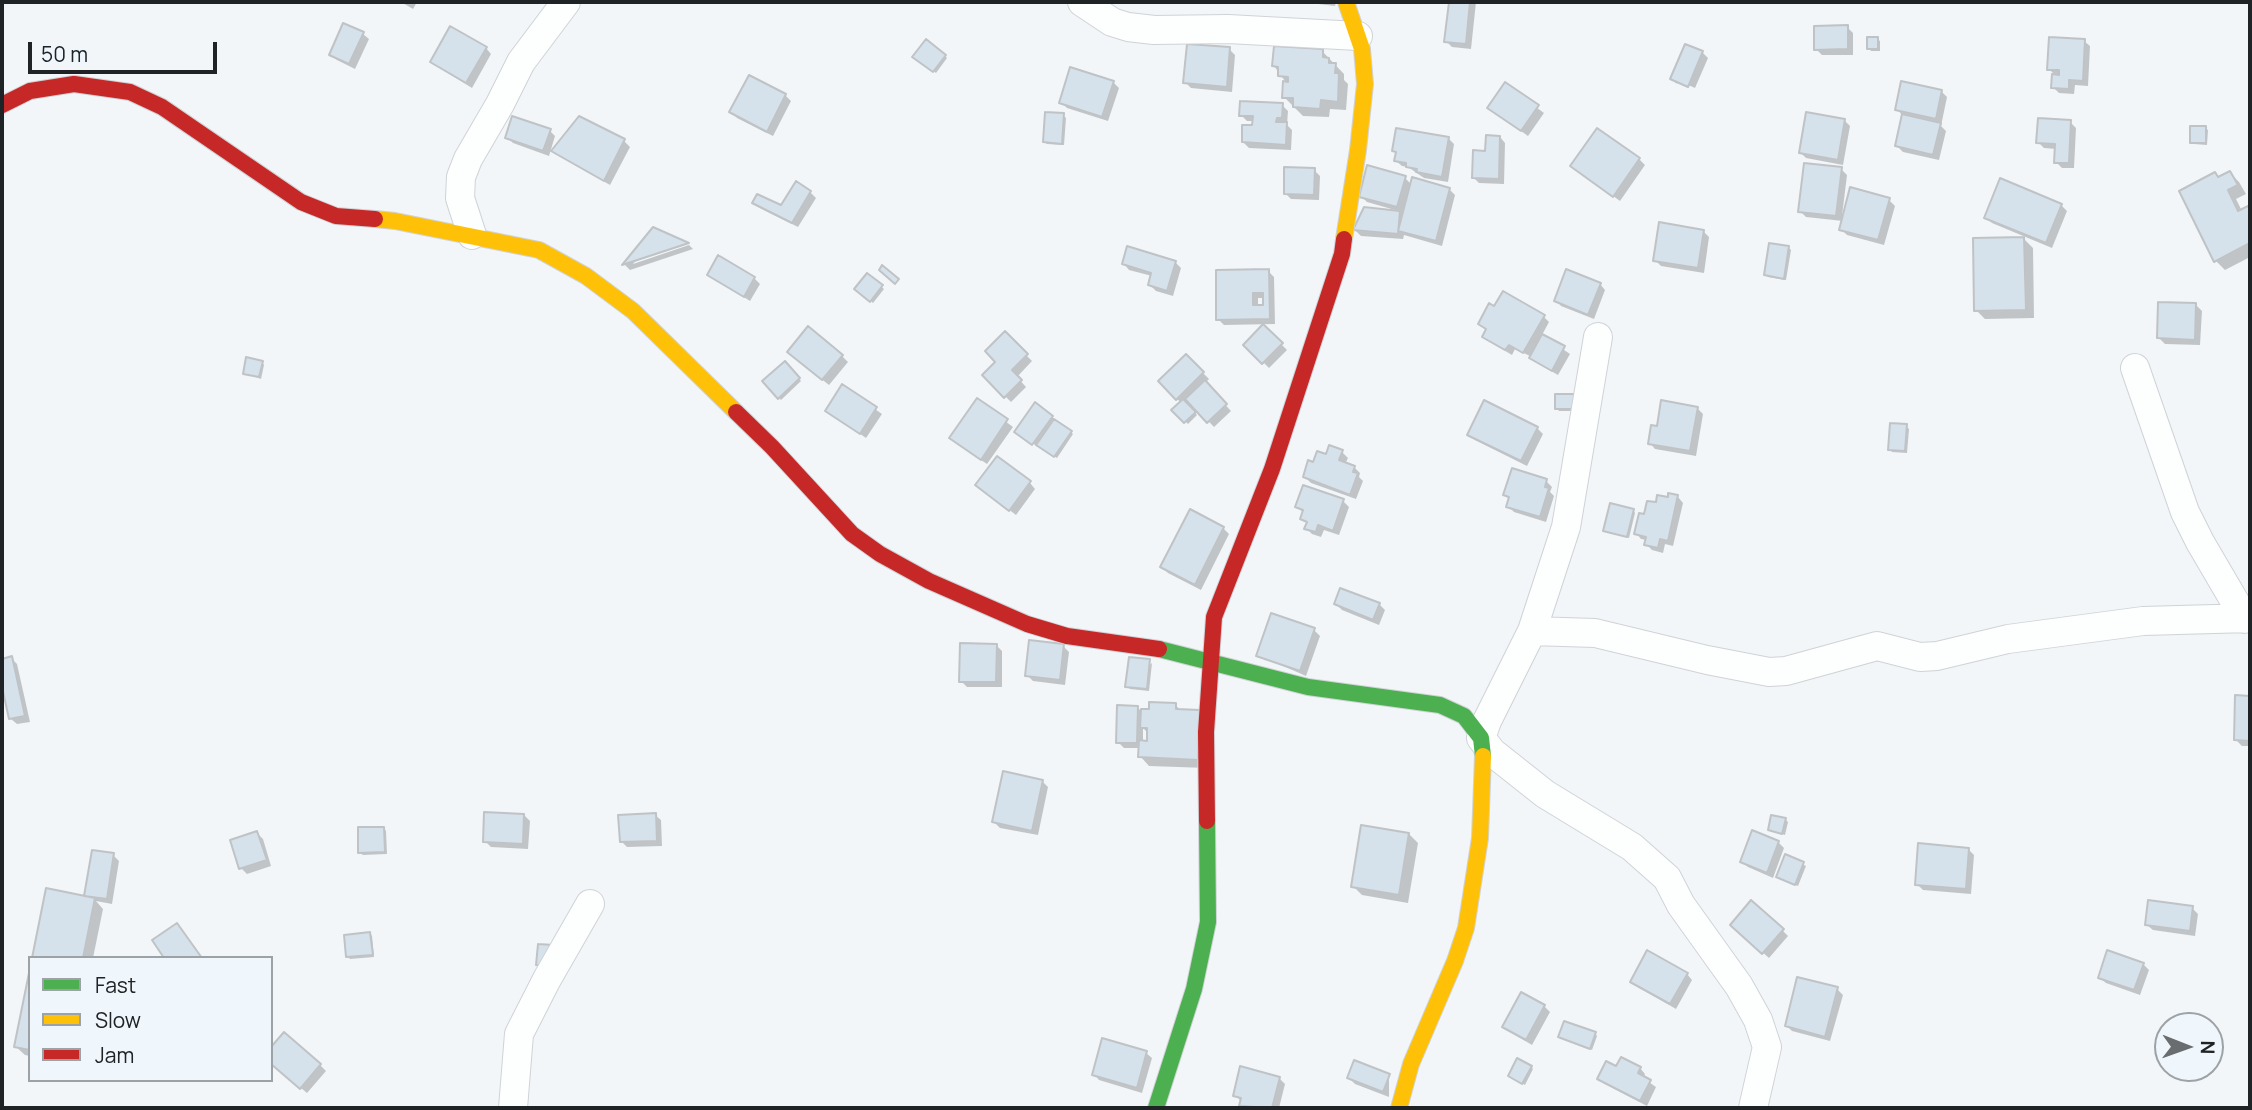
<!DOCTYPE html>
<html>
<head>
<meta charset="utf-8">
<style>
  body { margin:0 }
  #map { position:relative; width:2252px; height:1110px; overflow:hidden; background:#f2f6f9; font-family:Manrope,sans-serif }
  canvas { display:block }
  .frame { position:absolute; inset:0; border:4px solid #202325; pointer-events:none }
  .legend { position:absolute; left:28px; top:956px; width:245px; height:126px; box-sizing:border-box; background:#eff6fc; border:2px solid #9ca2a6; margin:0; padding:9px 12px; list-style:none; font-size:21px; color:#202325 }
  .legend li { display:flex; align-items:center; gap:14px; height:35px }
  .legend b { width:35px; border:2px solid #9ca2a6 }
  .north { position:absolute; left:2154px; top:1012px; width:70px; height:70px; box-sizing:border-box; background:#eff6fc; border:2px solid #9ca2a6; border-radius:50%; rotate:91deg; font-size:19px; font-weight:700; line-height:28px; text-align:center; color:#202325 }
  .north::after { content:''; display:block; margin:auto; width:24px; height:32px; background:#6a6d6f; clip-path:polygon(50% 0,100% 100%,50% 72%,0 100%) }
  .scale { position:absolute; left:28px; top:42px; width:189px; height:32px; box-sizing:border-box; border:4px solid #202325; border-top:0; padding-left:9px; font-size:21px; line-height:24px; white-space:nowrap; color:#202325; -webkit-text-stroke:5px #eff6fc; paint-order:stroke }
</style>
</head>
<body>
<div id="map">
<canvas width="2252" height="1110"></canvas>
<div class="frame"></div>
<ul class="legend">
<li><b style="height:9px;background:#4caf50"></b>Fast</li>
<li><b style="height:9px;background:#ffc107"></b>Slow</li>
<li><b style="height:9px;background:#c62828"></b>Jam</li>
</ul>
<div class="north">N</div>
<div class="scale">50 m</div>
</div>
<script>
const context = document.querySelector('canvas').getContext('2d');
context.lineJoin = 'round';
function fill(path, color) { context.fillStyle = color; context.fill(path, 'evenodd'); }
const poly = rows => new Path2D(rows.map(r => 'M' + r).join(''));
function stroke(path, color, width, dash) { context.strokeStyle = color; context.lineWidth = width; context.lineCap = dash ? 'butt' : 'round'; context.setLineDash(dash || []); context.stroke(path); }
const shadow = poly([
  [401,2,417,2,413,9],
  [1315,2,1336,2,1335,6,1318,4],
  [1451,2,1476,2,1471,49,1452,47,1446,41],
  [1847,27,1853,33,1853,55,1822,55,1816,49],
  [363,34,369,39,355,69,337,60,331,54],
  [1877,39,1880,41,1880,51,1871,51,1869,48],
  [2084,41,2090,46,2088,86,2075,85,2074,94,2059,93,2053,87,2054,74,2049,69],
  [486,48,491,54,472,88,438,67,432,62],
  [1229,49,1235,55,1232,92,1191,88,1185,82],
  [1322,51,1344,74,1344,80,1348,84,1346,110,1330,109,1329,117,1303,116,1284,97,1285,81,1274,66],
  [1702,52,1708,58,1695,88,1677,80,1677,84,1672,79],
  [945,56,947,58,936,73,917,59],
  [750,77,785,95,791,101,773,136,737,118,732,112],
  [1113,82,1119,88,1108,121,1067,108,1061,102],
  [1505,84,1544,113,1528,136,1489,108],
  [1941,91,1947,97,1941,126,1946,131,1939,160,1903,152,1897,146,1902,115,1897,109],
  [1282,105,1288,111,1287,125,1292,130,1291,150,1249,148,1243,142,1254,127,1254,121,1247,121,1241,115],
  [1063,115,1066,118,1064,145,1047,144,1045,142],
  [1844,120,1850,126,1843,165,1806,158,1800,152],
  [2070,122,2076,128,2074,168,2062,168,2056,162,2056,149,2044,148,2038,142],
  [2205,128,2208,130,2207,145,2194,144,2192,142],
  [550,131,555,136,549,156,513,143,507,137],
  [1500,137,1505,143,1504,184,1479,183,1473,177,1487,153],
  [1448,138,1454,144,1448,182,1424,178,1408,167,1402,166,1396,161,1398,155,1394,151],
  [624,141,630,147,610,185,559,156,553,150],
  [1639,159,1645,165,1620,201,1572,166],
  [1841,169,1847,175,1842,216,1889,200,1895,206,1884,245,1847,235,1841,229,1843,221,1806,217,1800,211],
  [1314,170,1320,176,1319,200,1291,199,1285,193],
  [2230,173,2239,182,2246,194,2236,199,2242,211,2247,208,2250,211,2250,257,2225,270,2216,261,2219,179],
  [1405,178,1412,185,1449,189,1455,195,1442,246,1404,235,1403,239,1361,236,1355,230,1395,210,1367,202,1361,196],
  [810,192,816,198,798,227,760,208,755,202,781,208],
  [2061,205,2067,211,2052,248,1992,223,1986,217],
  [653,229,638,258,633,264,689,245,693,249,630,270,625,265],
  [1703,231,1709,237,1704,273,1661,266,1655,260],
  [2024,239,2033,248,2034,318,1985,319,1976,310],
  [1789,248,1791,250,1786,280,1768,277,1766,275],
  [1175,262,1181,268,1173,296,1156,291,1150,285,1152,276,1129,270,1124,264],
  [1268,271,1274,277,1275,324,1224,325,1218,319],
  [1258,298,1264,298,1265,306,1258,306],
  [709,275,754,278,760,284,750,301],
  [868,276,884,289,873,303,857,289],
  [1600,284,1605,290,1594,319,1561,306,1556,300],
  [2196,305,2202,311,2200,345,2165,344,2159,338],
  [1544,317,1549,322,1542,335,1570,354,1558,375,1537,363,1530,356,1515,349,1512,355,1490,342,1484,336,1486,330,1480,324],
  [1263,326,1287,350,1269,368,1245,344],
  [1005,334,1032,361,1017,377,1026,387,1011,402,984,375,998,362],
  [842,356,848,362,829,385,795,358],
  [1186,356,1209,379,1205,383,1231,411,1214,427,1188,400,1185,403,1197,415,1188,424,1174,410,1181,403,1161,381],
  [262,362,264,365,261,379,245,373],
  [785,363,801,381,781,400,765,382],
  [843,387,882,414,866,438,827,411],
  [1557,395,1576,411,1559,411,1557,408],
  [977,400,1013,427,987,464,957,444],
  [1697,408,1703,414,1696,456,1655,449,1650,443,1659,428],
  [1052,417,1073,434,1057,458,1022,437],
  [1906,426,1909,429,1907,453,1892,452,1890,449],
  [1537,428,1543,434,1527,466,1475,440,1469,434],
  [1342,452,1348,458,1345,464,1354,467,1360,473,1359,477,1363,481,1356,499,1311,483,1305,477,1314,464],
  [1546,481,1552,487,1550,492,1554,496,1546,522,1514,512,1508,506,1510,500,1505,495],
  [1030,483,1035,489,1016,515,983,490],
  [1304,487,1343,501,1349,507,1339,535,1324,530,1321,537,1312,534,1306,528,1308,524,1302,519,1304,513,1297,507],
  [1678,497,1683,503,1673,546,1665,544,1663,553,1652,550,1646,544,1647,540,1641,539,1636,533,1645,516,1669,499],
  [1633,510,1635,513,1629,538,1605,530],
  [1223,528,1229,534,1201,590,1168,573,1162,567],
  [1336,604,1379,604,1385,610,1379,625,1342,610],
  [1314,630,1320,636,1306,676,1258,655],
  [996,645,1002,651,1002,687,967,687,961,681],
  [1063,646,1069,652,1065,685,1033,681,1027,675],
  [11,658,17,664,30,722,17,724,11,719,2,679,2,661],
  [1152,663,1149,691,1130,689,1127,686],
  [2237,697,2250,697,2250,746,2242,746,2236,740],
  [1175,705,1182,711,1207,768,1149,766,1140,756,1140,748,1124,748,1118,742,1138,708,1141,711,1150,711],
  [1143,728,1149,734,1148,742,1143,742],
  [1042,781,1048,787,1038,835,1000,828,994,822],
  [524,815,530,821,528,849,491,847,485,841],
  [655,815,661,820,662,846,627,847,621,841],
  [1785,819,1788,822,1785,835,1769,830],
  [384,829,386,831,387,854,363,855,360,853],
  [257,833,263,839,271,866,247,874,241,868],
  [1409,834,1418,843,1408,903,1362,895,1353,886],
  [1778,842,1784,848,1773,878,1748,867,1742,862],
  [1968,849,1974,855,1971,894,1923,890,1917,884],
  [113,855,119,861,112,904,96,901,103,909,93,958,34,958,90,899,86,895],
  [1786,857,1806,866,1798,886,1780,879],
  [2192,908,2198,914,2195,936,2153,930,2147,925],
  [1738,931,1783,931,1788,936,1769,958],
  [370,934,372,936,374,957,350,959,348,957],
  [2143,964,2149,970,2140,995,2106,983,2100,978],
  [1687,974,1692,980,1676,1009,1638,987,1632,982],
  [30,977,30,1056,25,1055,15,1046],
  [1837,989,1843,995,1830,1041,1792,1031,1786,1025],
  [1544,1006,1550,1012,1532,1045,1510,1032,1504,1026],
  [1595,1033,1597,1036,1592,1050,1560,1037],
  [1146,1053,1152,1058,1142,1093,1099,1080,1094,1074],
  [271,1063,320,1065,326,1071,307,1093],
  [1531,1067,1533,1069,1525,1085,1512,1078],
  [1617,1068,1640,1068,1645,1074,1643,1078,1656,1087,1647,1106,1605,1084,1599,1078],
  [1389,1076,1389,1097,1355,1084,1349,1078],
  [1279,1078,1285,1084,1279,1108,1244,1108,1241,1105,1242,1102,1235,1095]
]);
const building = poly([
  [1449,2,1470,2,1466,44,1444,42,1449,2],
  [343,23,364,32,349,64,329,55,343,23],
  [1848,25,1848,49,1814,50,1814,26,1848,25],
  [450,26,487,47,466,83,430,62,450,26],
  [1867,37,1878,37,1878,49,1867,49,1867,37],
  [2049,37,2085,39,2083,81,2069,80,2069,89,2051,88,2052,74,2059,75,2059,70,2047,70,2049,37],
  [926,39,946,55,933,72,912,57,926,39],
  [1187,44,1230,47,1227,87,1183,83,1187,44],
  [1685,44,1703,51,1688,87,1670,79,1685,44],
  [1274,46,1323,49,1323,57,1329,58,1329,63,1336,63,1335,73,1339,73,1338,102,1321,100,1320,109,1293,107,1293,98,1282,98,1283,81,1288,82,1288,77,1278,76,1278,67,1272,66,1274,46],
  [1070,67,1114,81,1102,117,1059,103,1070,67],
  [749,75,786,94,767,132,729,112,749,75],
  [1901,81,1942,90,1936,119,1895,110,1901,81],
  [1505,82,1539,105,1521,131,1487,108,1505,82],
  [1240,101,1283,103,1282,118,1277,118,1276,122,1287,122,1286,145,1242,142,1242,125,1252,125,1253,116,1239,116,1240,101],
  [1045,112,1064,113,1062,144,1043,142,1045,112],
  [1806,112,1845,119,1838,160,1799,153,1806,112],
  [1902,114,1941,123,1933,155,1895,146,1902,114],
  [512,116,551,129,543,151,505,138,512,116],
  [579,116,625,139,604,181,551,151,579,116],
  [2038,118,2071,120,2069,163,2054,163,2055,144,2036,143,2038,118],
  [2190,126,2206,126,2206,143,2190,143,2190,126],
  [1396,128,1449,137,1442,177,1416,172,1417,169,1406,167,1406,163,1394,161,1396,152,1392,151,1396,128],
  [1597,128,1640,158,1613,197,1570,166,1597,128],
  [1486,135,1500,136,1499,179,1472,178,1473,150,1485,151,1486,135],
  [1804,163,1842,167,1836,216,1798,212,1804,163],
  [1367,165,1406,176,1397,207,1359,197,1367,165],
  [1284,167,1315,168,1314,195,1284,194,1284,167],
  [2230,171,2238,185,2228,190,2238,211,2248,206,2250,211,2250,243,2214,262,2179,191,2215,172,2218,177,2230,171],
  [1412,177,1450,188,1436,241,1398,231,1412,177],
  [2000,178,2062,204,2046,243,1984,218,2000,178],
  [796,181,811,191,792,223,752,203,757,194,781,205,796,181],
  [1850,187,1890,198,1878,240,1839,230,1850,187],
  [1364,207,1400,211,1398,234,1353,230,1364,207],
  [1659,222,1704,230,1698,268,1653,261,1659,222],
  [653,227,689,243,622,265,653,227],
  [2024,237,2026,310,1974,311,1973,238,2024,237],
  [1769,243,1789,246,1784,279,1764,275,1769,243],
  [1127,246,1176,261,1167,291,1148,285,1151,273,1122,264,1127,246],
  [718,255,755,277,744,297,707,275,718,255],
  [882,265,899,279,895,284,879,270,882,265],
  [1269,269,1270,319,1216,320,1216,270,1269,269],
  [1253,293,1263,293,1263,305,1253,305,1253,293],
  [1566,269,1601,283,1588,315,1554,301,1566,269],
  [867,273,883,285,870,302,854,289,867,273],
  [1503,291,1545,315,1523,353,1509,345,1505,350,1482,337,1486,329,1478,324,1489,303,1494,306,1503,291],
  [2158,302,2196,303,2195,340,2157,338,2158,302],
  [1263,324,1283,343,1262,364,1243,345,1263,324],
  [808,326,843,355,822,380,787,352,808,326],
  [1005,331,1028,354,1012,370,1022,380,1004,398,982,375,995,362,985,351,1005,331],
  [1542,334,1565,346,1552,371,1529,358,1542,334],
  [1186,354,1204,372,1176,400,1158,381,1186,354],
  [246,357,263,361,259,377,243,374,246,357],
  [785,361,800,378,778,399,762,381,785,361],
  [1205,380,1227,404,1207,423,1185,399,1205,380],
  [842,384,877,407,860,434,825,411,842,384],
  [1555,394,1574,394,1574,409,1555,409,1555,394],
  [977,398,1008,419,981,460,949,438,977,398],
  [1183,399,1196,412,1184,423,1171,410,1183,399],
  [1484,400,1538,427,1521,461,1467,435,1484,400],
  [1661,400,1698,407,1690,451,1648,444,1651,425,1657,426,1661,400],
  [1035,402,1053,416,1032,445,1014,432,1035,402],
  [1054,419,1072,431,1054,457,1036,445,1054,419],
  [1890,423,1907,424,1905,451,1888,450,1890,423],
  [1329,445,1343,450,1339,460,1355,466,1353,472,1358,473,1350,495,1303,477,1308,460,1313,462,1317,451,1326,454,1329,445],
  [997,456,1031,481,1009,511,975,485,997,456],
  [1512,468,1547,479,1545,487,1549,488,1540,517,1506,507,1509,497,1503,495,1512,468],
  [1303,485,1344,499,1333,531,1318,525,1316,532,1304,529,1307,522,1300,519,1303,510,1295,507,1303,485],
  [1668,493,1678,495,1668,541,1660,539,1658,548,1644,545,1646,537,1634,534,1639,513,1644,514,1647,501,1656,502,1657,495,1668,497,1668,493],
  [1610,503,1634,509,1627,537,1603,531,1610,503],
  [1190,509,1224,527,1195,585,1160,567,1190,509],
  [1340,588,1380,603,1373,620,1334,604,1340,588],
  [1271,613,1315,628,1300,671,1256,656,1271,613],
  [1029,640,1064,644,1060,680,1025,676,1029,640],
  [960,643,997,644,996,682,959,682,960,643],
  [12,656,25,716,9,719,2,687,2,659,12,656],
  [1129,657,1150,659,1147,689,1125,687,1129,657],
  [2235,695,2250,696,2250,741,2234,740,2235,695],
  [1149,702,1176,703,1176,709,1200,710,1198,760,1138,757,1139,740,1147,741,1147,728,1140,728,1141,709,1149,709,1149,702],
  [1117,705,1138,706,1137,743,1116,743,1117,705],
  [1003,771,1043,780,1032,831,992,822,1003,771],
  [484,812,524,814,523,844,483,842,484,812],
  [656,813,657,841,620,842,618,815,656,813],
  [1771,815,1786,818,1782,834,1768,830,1771,815],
  [1361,825,1409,833,1399,895,1351,887,1361,825],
  [358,827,384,827,385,852,358,853,358,827],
  [1752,830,1779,841,1767,873,1740,862,1752,830],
  [257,831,267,860,239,869,230,840,257,831],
  [1918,843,1969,848,1966,889,1915,885,1918,843],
  [92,850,114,853,107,899,84,896,92,850],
  [1785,854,1804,862,1795,885,1776,877,1785,854],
  [46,888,95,898,83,958,32,958,46,888],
  [1751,900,1784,929,1762,954,1730,925,1751,900],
  [2148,900,2193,906,2190,931,2145,925,2148,900],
  [177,923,202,958,164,958,152,940,177,923],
  [370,932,373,955,346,957,344,935,370,932],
  [538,944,554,945,553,966,536,965,538,944],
  [1647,950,1688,973,1670,1004,1630,982,1647,950],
  [2107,950,2144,963,2134,990,2098,978,2107,950],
  [30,968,30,1050,14,1047,30,968],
  [1797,977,1838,987,1825,1037,1785,1026,1797,977],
  [1521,992,1545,1005,1526,1040,1502,1027,1521,992],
  [1564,1021,1596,1032,1590,1049,1558,1037,1564,1021],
  [284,1032,321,1064,300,1089,271,1064,271,1047,284,1032],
  [1102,1038,1147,1051,1137,1088,1092,1075,1102,1038],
  [1621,1057,1641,1067,1638,1073,1651,1080,1640,1101,1597,1079,1606,1061,1616,1066,1621,1057],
  [1517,1058,1532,1066,1522,1084,1508,1076,1517,1058],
  [1354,1060,1390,1074,1383,1092,1347,1078,1354,1060],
  [1240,1066,1280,1077,1272,1108,1239,1106,1241,1098,1233,1096,1240,1066]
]);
const street = poly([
  [1082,2,1112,22,1128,27,1154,30,1228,29,1358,36],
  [472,235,460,198,461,177,468,159,500,104,521,62,566,2],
  [1598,337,1566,527,1532,631,1487,721,1481,738,1492,752,1545,794,1632,847,1667,878,1681,905,1739,986,1758,1020,1767,1047,1753,1108],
  [2135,368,2185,512,2200,542,2245,619],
  [1532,631,1595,633,1707,660,1769,672,1786,671,1877,646,1920,657,1937,656,2008,639,2143,621,2250,618],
  [513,1108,519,1034,547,979,590,904]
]);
const fast = poly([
  [1159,649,1308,687,1440,705,1464,716,1481,738,1483,756],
  [1156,1108,1194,989,1208,922,1207,821]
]);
const slow = poly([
  [375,219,395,221,539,250,586,276,633,311,736,412],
  [1344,239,1358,150,1365,84,1362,49,1346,2],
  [1399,1108,1411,1064,1455,961,1466,928,1480,838,1483,756]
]);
const jam = poly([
  [2,105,30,91,74,84,130,92,162,107,301,202,336,216,375,219],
  [736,412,772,447,852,534,880,554,929,581,1027,624,1067,636,1159,649],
  [1207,821,1206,732,1214,617,1272,469,1342,254,1344,239]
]);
fill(shadow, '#0003');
fill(building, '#d5e2eb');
stroke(building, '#c0c3c5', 2);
stroke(street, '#d0d3d6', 30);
stroke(fast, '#d0d3d6', 18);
stroke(slow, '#d0d3d6', 18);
stroke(jam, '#d0d3d6', 18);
stroke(street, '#fdfefe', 28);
stroke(fast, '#4caf50', 16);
stroke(slow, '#ffc107', 16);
stroke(jam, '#c62828', 16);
</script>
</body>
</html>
